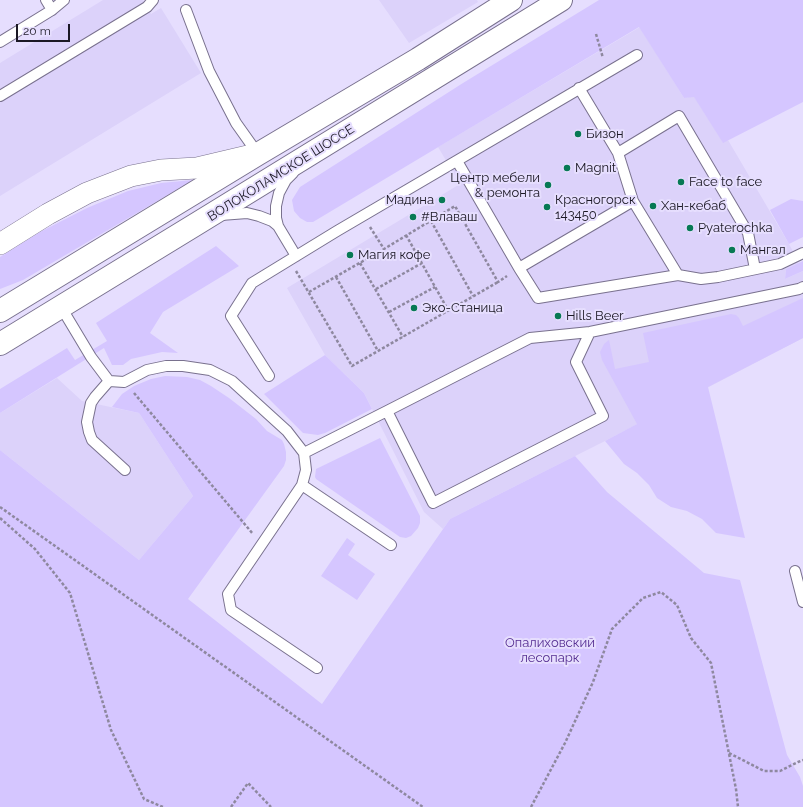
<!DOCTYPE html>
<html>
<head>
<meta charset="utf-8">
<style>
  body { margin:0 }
  #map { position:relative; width:803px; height:807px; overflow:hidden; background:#e6defe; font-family:Raleway,sans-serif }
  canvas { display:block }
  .scale { position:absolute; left:16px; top:24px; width:54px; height:18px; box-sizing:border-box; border:2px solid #1b1824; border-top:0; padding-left:5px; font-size:12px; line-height:14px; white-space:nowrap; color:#1b1824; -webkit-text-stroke:3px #e6defe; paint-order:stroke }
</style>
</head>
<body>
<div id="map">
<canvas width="803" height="807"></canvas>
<div class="scale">20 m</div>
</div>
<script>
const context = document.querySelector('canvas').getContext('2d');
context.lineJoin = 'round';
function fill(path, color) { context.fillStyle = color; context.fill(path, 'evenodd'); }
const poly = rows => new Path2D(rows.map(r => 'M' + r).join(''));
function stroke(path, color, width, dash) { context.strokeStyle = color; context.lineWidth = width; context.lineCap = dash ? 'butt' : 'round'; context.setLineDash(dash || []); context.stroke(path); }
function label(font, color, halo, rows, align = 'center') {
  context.font = font + ' Raleway,sans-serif'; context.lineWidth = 4; context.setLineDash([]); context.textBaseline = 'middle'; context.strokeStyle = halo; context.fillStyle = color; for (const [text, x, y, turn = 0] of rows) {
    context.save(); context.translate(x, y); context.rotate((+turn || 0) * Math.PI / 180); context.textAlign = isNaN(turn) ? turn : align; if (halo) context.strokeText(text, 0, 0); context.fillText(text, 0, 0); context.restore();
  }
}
const built = poly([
  [103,0,143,0,151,14,161,8,201,73,0,196,0,63],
  [379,0,477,0,478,2,409,43],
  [640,27,684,98,694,96,723,142,728,140,789,244,799,263,786,269,785,279,803,271,803,338,605,441,450,519,443,529,424,512,364,393,325,355,287,288,460,184,438,147],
  [57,378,82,401,139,413,193,496,139,560,0,450,0,413]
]);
const green = poly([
  [599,0,803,0,803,102,723,143,694,97,684,98,639,27,313,222,307,222,300,218,294,211,292,200,300,187,463,83],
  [193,180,23,280,0,289,0,257,40,232,87,208,128,191,161,183],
  [791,199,803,201,803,237,789,244,770,210],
  [216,246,239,266,163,312,150,333,178,353,162,352,131,359,123,365,112,365,104,348,0,413,0,389,67,348,75,360,107,341,96,323],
  [803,261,803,271,785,279,786,269],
  [803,298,803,338,708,387,745,538,716,533,702,519,687,511,671,507,657,498,649,485,637,473,624,464,605,441,637,424,602,360,600,352,604,344,609,340,615,369,649,362,643,333,731,314,736,315,739,318,743,326],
  [325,355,364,393,372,409,325,433,318,435,303,433,264,394],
  [165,376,187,377,200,380,211,386,229,398,256,419,267,431,282,440,284,444,286,452,286,460,284,466,188,599,322,704,450,519,575,456,607,492,704,573,740,580,787,755,800,777,803,786,803,807,0,807,0,450,139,560,193,496,139,413,112,407,122,394,134,386,151,379],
  [380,438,420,516,420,523,418,528,411,536,406,538,400,537,316,479,315,477,316,469],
  [347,538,355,544,348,555,375,574,357,600,321,576]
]);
const path = poly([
  [596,34,603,58],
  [431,221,473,296],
  [370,227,384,249,455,206,498,282,507,276],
  [406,235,448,310],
  [360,263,403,337],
  [296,271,352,366,498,282],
  [336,277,378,351],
  [376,289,422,263],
  [309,292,384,249],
  [389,312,435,287],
  [134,393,253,534],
  [0,507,423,807],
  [0,518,35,549,70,593,111,730,144,799,163,807],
  [729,753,764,771,780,771,798,762,803,760],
  [231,807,248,783,271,807],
  [531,807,565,743,593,682,612,629,643,598,661,592,677,605,691,638,711,663,736,789,738,807]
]);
const lane = poly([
  [46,0,52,10],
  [186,10,209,71,236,123,258,154],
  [0,42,52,10,64,0],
  [0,96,147,7,153,0],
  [618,153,679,116,748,233,755,269],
  [457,161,519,268,623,207,633,201,618,153,579,88],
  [293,173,286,180,279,193,276,206,276,218,278,226,296,256],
  [633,201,678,275],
  [221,215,247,213,259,216,272,221,278,226],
  [519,268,538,298,678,275,701,279,718,277,780,264,803,253],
  [61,307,91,357,109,381,124,382,147,370,166,366,183,366,210,370,232,381,287,431,304,453,306,470,302,485,228,594,231,610,317,668],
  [590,332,576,362,603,416,433,503,387,411,530,338,590,332,799,289,803,287],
  [269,376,231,316,252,283,337,231,637,55],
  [109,381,95,397,91,403,87,422,89,432,92,440,125,470],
  [304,453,387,411],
  [302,485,391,545],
  [795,571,803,602]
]);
const street = poly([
  [0,244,48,214,87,193,131,176,161,170,197,168,252,155]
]);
const primary = poly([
  [0,311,258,154,418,59,511,0],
  [0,344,198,223,561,0]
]);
const markers = [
  [578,134,4,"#077954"],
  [567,168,4,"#077954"],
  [681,182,4,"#077954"],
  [548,185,4,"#077954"],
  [442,200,4,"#077954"],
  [653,206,4,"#077954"],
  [547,207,4,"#077954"],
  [413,217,4,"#077954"],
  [690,228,4,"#077954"],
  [732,250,4,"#077954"],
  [350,255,4,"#077954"],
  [414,308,4,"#077954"],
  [558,316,4,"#077954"]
];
const poiNames = [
  ["Бизон",586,134],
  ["Magnit",575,168],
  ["Центр мебели",540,178,"right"],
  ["& ремонта",540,193,"right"],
  ["Face to face",689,182],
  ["Мадина",434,200,"right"],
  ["Красногорск",555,200],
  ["143450",555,215],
  ["Хан-кебаб",661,206],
  ["#Влаваш",421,217],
  ["Pyaterochka",698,228],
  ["Мангал",740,250],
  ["Магия кофе",358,255],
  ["Эко-Станица",422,308],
  ["Hills Beer",566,316]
];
const streetNames = [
  ["ВОЛОКОЛАМСКОЕ ШОССЕ",281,173,-32]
];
const parkNames = [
  ["Опалиховский",550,643],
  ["лесопарк",550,658]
];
fill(built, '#dcd2fa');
fill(green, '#d5c6ff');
stroke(lane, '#79718e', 12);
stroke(street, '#79718e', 22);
stroke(primary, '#79718e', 24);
stroke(path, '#8e889f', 2.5, [3, 2]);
stroke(lane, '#fff', 10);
stroke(street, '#fff', 21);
stroke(primary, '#fff', 22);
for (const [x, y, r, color] of markers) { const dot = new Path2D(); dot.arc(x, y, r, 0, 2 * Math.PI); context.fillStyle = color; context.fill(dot); stroke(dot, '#e6defe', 1.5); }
label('13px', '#1b1824', '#e6defe', poiNames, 'left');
label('13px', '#1b1824', '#e6defe', streetNames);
label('13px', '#562f92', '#e6defe', parkNames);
</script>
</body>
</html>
